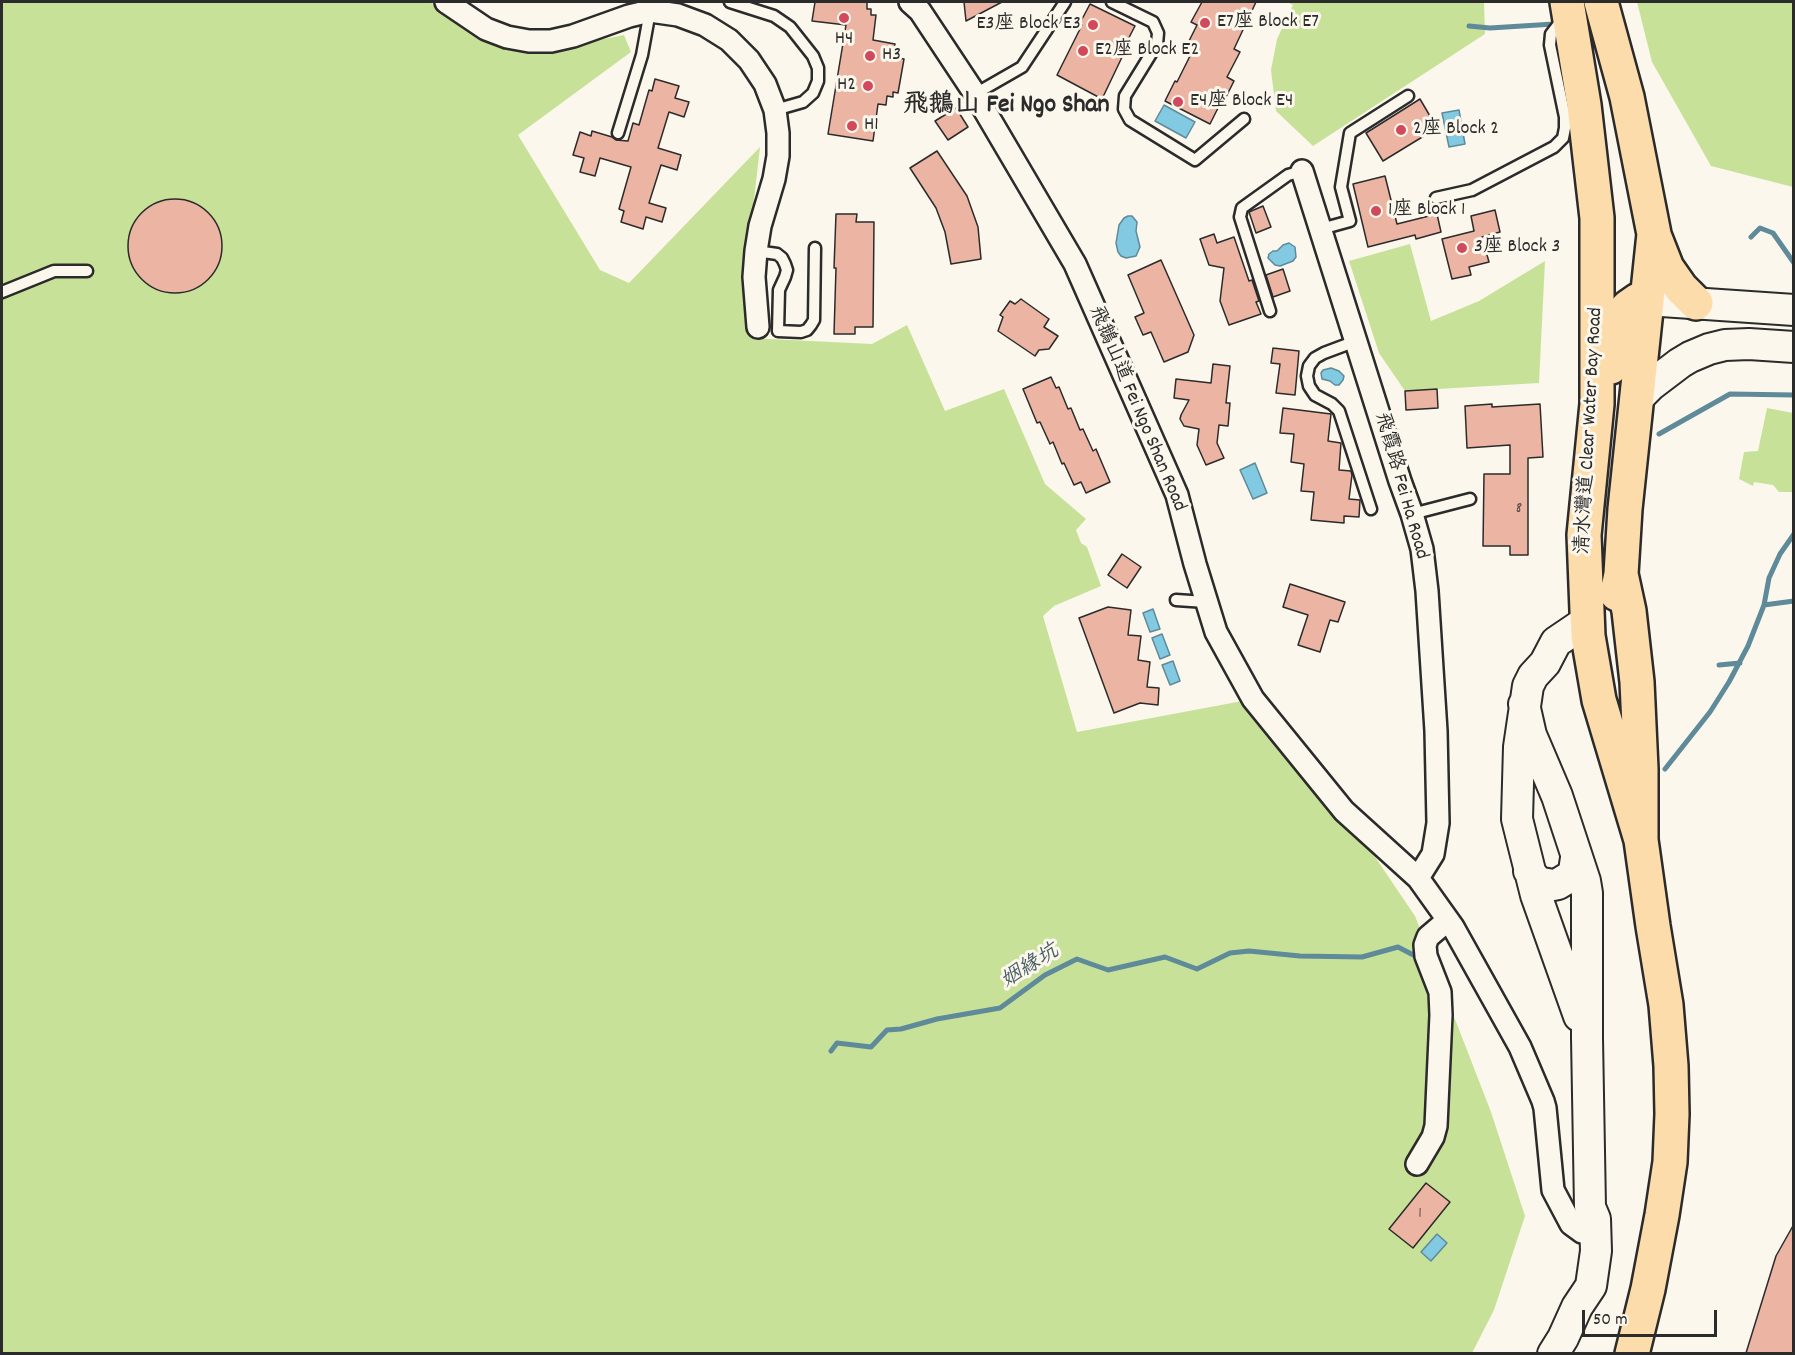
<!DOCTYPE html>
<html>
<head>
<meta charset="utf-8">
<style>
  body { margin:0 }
  #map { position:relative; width:1795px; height:1355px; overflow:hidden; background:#fbf7ec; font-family:Dekko,sans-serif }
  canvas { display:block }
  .frame { position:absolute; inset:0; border:3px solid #2b2b2b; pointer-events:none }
  .scale { position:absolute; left:1582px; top:1310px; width:135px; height:27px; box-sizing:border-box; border:3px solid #2b2b2b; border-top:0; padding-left:8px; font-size:18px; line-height:21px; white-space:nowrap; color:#2b2b2b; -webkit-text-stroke:4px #fbf7ec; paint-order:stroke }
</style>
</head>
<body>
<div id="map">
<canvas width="1795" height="1355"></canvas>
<div class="frame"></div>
<div class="scale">50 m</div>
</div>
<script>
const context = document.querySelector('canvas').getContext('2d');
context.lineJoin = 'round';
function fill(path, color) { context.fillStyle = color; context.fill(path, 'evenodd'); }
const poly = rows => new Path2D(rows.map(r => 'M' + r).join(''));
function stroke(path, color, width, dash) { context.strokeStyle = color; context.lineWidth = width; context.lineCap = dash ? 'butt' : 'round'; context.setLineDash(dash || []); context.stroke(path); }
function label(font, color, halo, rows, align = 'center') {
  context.font = font + ' Dekko,"LXGW WenKai TC",sans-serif'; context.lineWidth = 6; context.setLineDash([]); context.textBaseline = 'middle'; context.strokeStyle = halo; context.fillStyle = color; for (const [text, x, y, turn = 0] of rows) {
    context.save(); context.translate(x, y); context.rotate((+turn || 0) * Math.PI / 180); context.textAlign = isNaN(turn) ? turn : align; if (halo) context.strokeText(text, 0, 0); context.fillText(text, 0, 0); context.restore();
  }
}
const green = poly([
  [2,2,430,2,485,42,528,54,624,35,631,52,518,135,600,270,629,283,760,147,750,235,750,338,872,344,907,325,945,411,1004,389,1045,484,1086,519,1076,530,1081,543,1087,547,1101,586,1054,606,1043,616,1077,732,1253,699,1344,811,1415,916,1491,1112,1525,1216,1494,1310,1472,1353,2,1354],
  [1287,2,1484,2,1485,34,1313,146,1276,111,1271,70,1277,39,1293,5],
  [1637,2,1793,2,1793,187,1711,166,1652,62],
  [1410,244,1431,321,1479,301,1545,261,1539,383,1405,391,1379,353,1349,261],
  [1767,408,1793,413,1793,492,1779,492,1773,485,1754,482,1753,486,1739,479,1744,452,1758,451]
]);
const water = poly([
  [1164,105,1195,122,1186,138,1155,121,1164,105],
  [1459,110,1465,144,1449,147,1442,113,1459,110],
  [1128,216,1132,216,1137,222,1136,231,1140,247,1136,256,1126,258,1121,256,1118,252,1116,243,1119,225,1124,218,1128,216],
  [1289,243,1295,247,1296,257,1293,261,1280,266,1275,265,1268,258,1269,254,1273,251,1277,251,1283,245,1289,243],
  [1331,368,1339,371,1344,376,1343,380,1339,385,1335,385,1330,381,1322,379,1321,373,1323,370,1331,368],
  [1255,463,1267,493,1253,499,1240,470,1255,463],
  [1153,609,1160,629,1150,632,1143,613,1153,609],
  [1162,634,1170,655,1160,659,1152,638,1162,634],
  [1173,661,1180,681,1170,685,1162,665,1173,661],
  [1437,1234,1447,1243,1431,1261,1421,1252,1437,1234]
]);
const stream = poly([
  [1469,26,1490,28,1554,24],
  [1751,237,1760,228,1773,233,1794,263],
  [1659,434,1730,394,1794,395],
  [1764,605,1794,601],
  [1719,665,1740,663],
  [1665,769,1710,712,1729,682,1748,646,1764,605,1769,578,1780,554,1794,534],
  [831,1051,837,1043,871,1047,887,1030,901,1029,937,1019,1000,1008,1045,975,1077,959,1108,970,1165,957,1197,969,1230,953,1249,951,1300,956,1362,957,1398,947,1421,959]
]);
const building = poly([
  [815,2,867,2,867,9,871,9,871,15,876,15,873,40,895,44,894,52,899,53,899,58,904,59,898,93,893,92,893,97,887,96,886,105,878,104,873,141,828,134,846,25,812,21,815,2],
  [964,2,1002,2,966,21,964,2],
  [1202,2,1256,2,1234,49,1240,52,1227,77,1234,81,1224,101,1222,100,1210,124,1165,101,1175,81,1177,82,1192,52,1185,49,1197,25,1191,22,1202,2],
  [1090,4,1135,26,1122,51,1124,53,1102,99,1057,75,1082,25,1080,23,1090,4],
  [655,79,679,86,675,98,689,102,684,117,669,112,658,148,681,155,677,170,661,165,649,203,666,208,662,222,646,217,643,229,621,222,624,211,619,209,631,167,600,158,595,176,580,172,584,158,573,155,580,132,591,136,592,131,612,137,616,140,628,141,633,123,639,125,649,90,652,91,655,79],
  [1420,99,1437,128,1383,161,1366,133,1420,99],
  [956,108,968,127,948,140,935,121,956,108],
  [937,151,967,196,978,227,981,259,951,264,945,232,936,208,910,168,937,151],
  [1385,176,1397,224,1437,214,1441,232,1416,239,1415,235,1368,247,1353,184,1385,176],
  '128 246a47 47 0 1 1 94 0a47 47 0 1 1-94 0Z',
  [1263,206,1271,227,1256,233,1249,212,1263,206],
  [1495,210,1500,232,1482,237,1489,262,1469,267,1471,275,1452,279,1442,239,1474,231,1471,216,1495,210],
  [836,214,857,214,856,222,874,222,873,327,855,327,855,334,834,334,836,268,834,268,836,214],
  [1214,234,1217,243,1234,237,1249,281,1252,280,1259,301,1256,302,1261,314,1229,325,1220,301,1224,268,1209,265,1200,239,1214,234],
  [1161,260,1194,335,1188,352,1164,362,1151,332,1143,335,1135,317,1144,313,1128,275,1161,260],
  [1283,269,1290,291,1273,297,1266,275,1283,269],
  [1021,299,1049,319,1044,327,1058,336,1049,349,1039,350,1035,356,998,331,1003,317,1000,315,1010,301,1015,304,1021,299],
  [1273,348,1299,351,1295,395,1276,393,1280,364,1271,363,1273,348],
  [1213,364,1230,366,1226,403,1230,403,1228,426,1219,425,1217,443,1224,458,1206,465,1197,445,1199,429,1184,426,1180,419,1181,415,1189,400,1174,398,1176,379,1211,383,1213,364],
  [1051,377,1056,388,1059,387,1068,409,1071,408,1080,430,1083,429,1093,451,1096,449,1110,482,1086,493,1081,482,1074,485,1064,463,1062,464,1053,442,1050,444,1040,422,1037,423,1023,389,1051,377],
  [1437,389,1438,408,1406,410,1405,391,1437,389],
  [1492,404,1492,407,1540,404,1543,457,1528,458,1528,555,1510,555,1510,546,1483,546,1484,474,1510,474,1510,445,1467,448,1465,406,1492,404],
  [1283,408,1331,414,1328,441,1341,443,1339,470,1351,471,1352,475,1349,499,1360,500,1359,517,1344,516,1344,523,1311,520,1314,492,1301,491,1304,464,1291,462,1294,434,1280,433,1283,408],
  [1122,554,1141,567,1127,588,1108,575,1122,554],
  [1290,584,1345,602,1338,622,1330,620,1320,652,1298,645,1308,615,1283,607,1290,584],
  [1108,607,1131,610,1128,635,1141,636,1138,660,1150,662,1147,687,1159,688,1158,705,1140,703,1114,713,1079,618,1108,607],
  [1426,1183,1450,1202,1413,1248,1389,1229,1426,1183],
  [1794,1224,1794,1353,1746,1353,1776,1256,1794,1224]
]);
const service = poly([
  [730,2,774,16,790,27,813,56,818,68,818,81,813,93,803,102,775,110],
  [1112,2,1153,22,1158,33,1157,44,1125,96,1124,109,1130,120,1195,160,1244,119],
  [975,94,1022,67,1065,2],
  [618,133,642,55,650,11],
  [1436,198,1472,190,1554,147,1563,138,1565,128,1565,117,1550,45,1551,34,1558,25,1565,23],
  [1321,229,1350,221,1341,187,1350,133,1408,96],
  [756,251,777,254,782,258,785,264,787,270,785,277,779,290,778,331,801,332,807,330,811,325,814,320,815,248],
  [2,292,54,271,87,271],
  [1270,311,1240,217,1242,208,1288,175,1302,171],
  [1356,341,1324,353,1315,358,1309,366,1307,376,1309,386,1315,395,1332,404,1339,411,1371,509],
  [1412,514,1470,499],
  [1176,600,1206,602]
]);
const minor = poly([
  [446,2,486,29,507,37,529,41,551,41,573,36,629,16,650,11,678,15,705,25,729,40,749,60,765,84,775,110,778,133,778,156,774,179,760,226,756,251,754,277,758,327],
  [910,2,920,11,975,94,1075,264,1177,495,1195,564,1216,632,1253,699,1344,811,1418,878,1453,927,1520,1047,1543,1101,1545,1108,1553,1190,1571,1224,1582,1232,1596,1236],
  [1302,171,1400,481,1412,514,1422,549,1427,591,1436,731,1438,823,1433,854,1418,878],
  [1417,1164,1433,1137,1436,1126,1441,1015,1440,992,1426,956,1425,945,1428,937,1448,920]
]);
const secondary = poly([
  [1647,300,1794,310],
  [1636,400,1651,385,1680,363,1690,357,1709,349,1725,345,1749,344,1794,347],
  [1524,704,1531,735,1557,796,1585,881,1587,893,1587,1038,1590,1207,1595,1219,1596,1251,1591,1286,1577,1307,1563,1338,1553,1354],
  [1529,871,1537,881,1542,883,1553,885,1558,884,1571,876,1574,871,1576,858],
  [1579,1016,1536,895,1517,819,1519,747,1528,686,1533,676,1545,663,1556,642,1587,621]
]);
const primary = poly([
  [1567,2,1584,105,1597,218,1597,404,1584,535,1588,636,1599,700,1641,840],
  [1601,2,1627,97,1654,234,1625,509,1621,574,1617,594],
  [1654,235,1667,268,1681,288,1696,303],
  [1611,367,1617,352,1622,315,1628,307,1638,300,1647,300],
  [1621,574,1629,611,1637,682,1641,769,1641,840,1653,926,1666,1005,1671,1066,1672,1114,1670,1162,1662,1215,1648,1289,1632,1354]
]);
const markers = [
  [844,18,6,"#d1495b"],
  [1205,23,6,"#d1495b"],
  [1093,25,6,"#d1495b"],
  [1083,51,6,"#d1495b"],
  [870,56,6,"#d1495b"],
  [868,86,6,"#d1495b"],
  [1178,102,6,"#d1495b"],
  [852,126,6,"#d1495b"],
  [1401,130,6,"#d1495b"],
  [1376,211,6,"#d1495b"],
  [1462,248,6,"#d1495b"]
];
const numberNames = [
  ["8",1519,510],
  ["1",1420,1215]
];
const poiNames = [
  ["E7座 Block E7",1217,23],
  ["E3座 Block E3",1081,25,"right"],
  ["H4",844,40,"center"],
  ["E2座 Block E2",1095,51],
  ["H3",882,56],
  ["H2",856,86,"right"],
  ["E4座 Block E4",1190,102],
  ["H1",864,126],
  ["2座 Block 2",1413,130],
  ["1座 Block 1",1388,211],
  ["3座 Block 3",1474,248]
];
const streetNames = [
  ["飛鵝山道 Fei Ngo Shan Road",1136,409,67],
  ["清水灣道 Clear Water Bay Road",1591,431,-87],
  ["飛霞路 Fei Ha Road",1400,486,74]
];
const waterNames = [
  ["姻緣坑",1031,968,-32]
];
const districtNames = [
  ["飛鵝山 Fei Ngo Shan",1006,107]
];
fill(green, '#c7e298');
fill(water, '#81cae2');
stroke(water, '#5f8a99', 1.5);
stroke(stream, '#5f8a99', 5);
fill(building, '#ecb4a3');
stroke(building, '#2b2b2b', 1.5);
stroke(service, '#2b2b2b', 15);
stroke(minor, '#2b2b2b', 26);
stroke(secondary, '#2b2b2b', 34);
stroke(primary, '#2b2b2b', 38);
stroke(service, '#fbf7ec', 10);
stroke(minor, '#fbf7ec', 21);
stroke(secondary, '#fbf7ec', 30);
stroke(primary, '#fddcac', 33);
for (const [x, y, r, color] of markers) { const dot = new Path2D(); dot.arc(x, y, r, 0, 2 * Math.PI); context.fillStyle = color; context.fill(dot); stroke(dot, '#fbf7ec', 2); }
label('16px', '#5b4d49', null, numberNames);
label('20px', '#2b2b2b', '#fbf7ec', poiNames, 'left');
label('20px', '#2b2b2b', '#fbf7ec', streetNames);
label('italic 21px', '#455b62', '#fbf7ec', waterNames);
label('bold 26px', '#2b2b2b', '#fbf7ec', districtNames);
</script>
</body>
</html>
